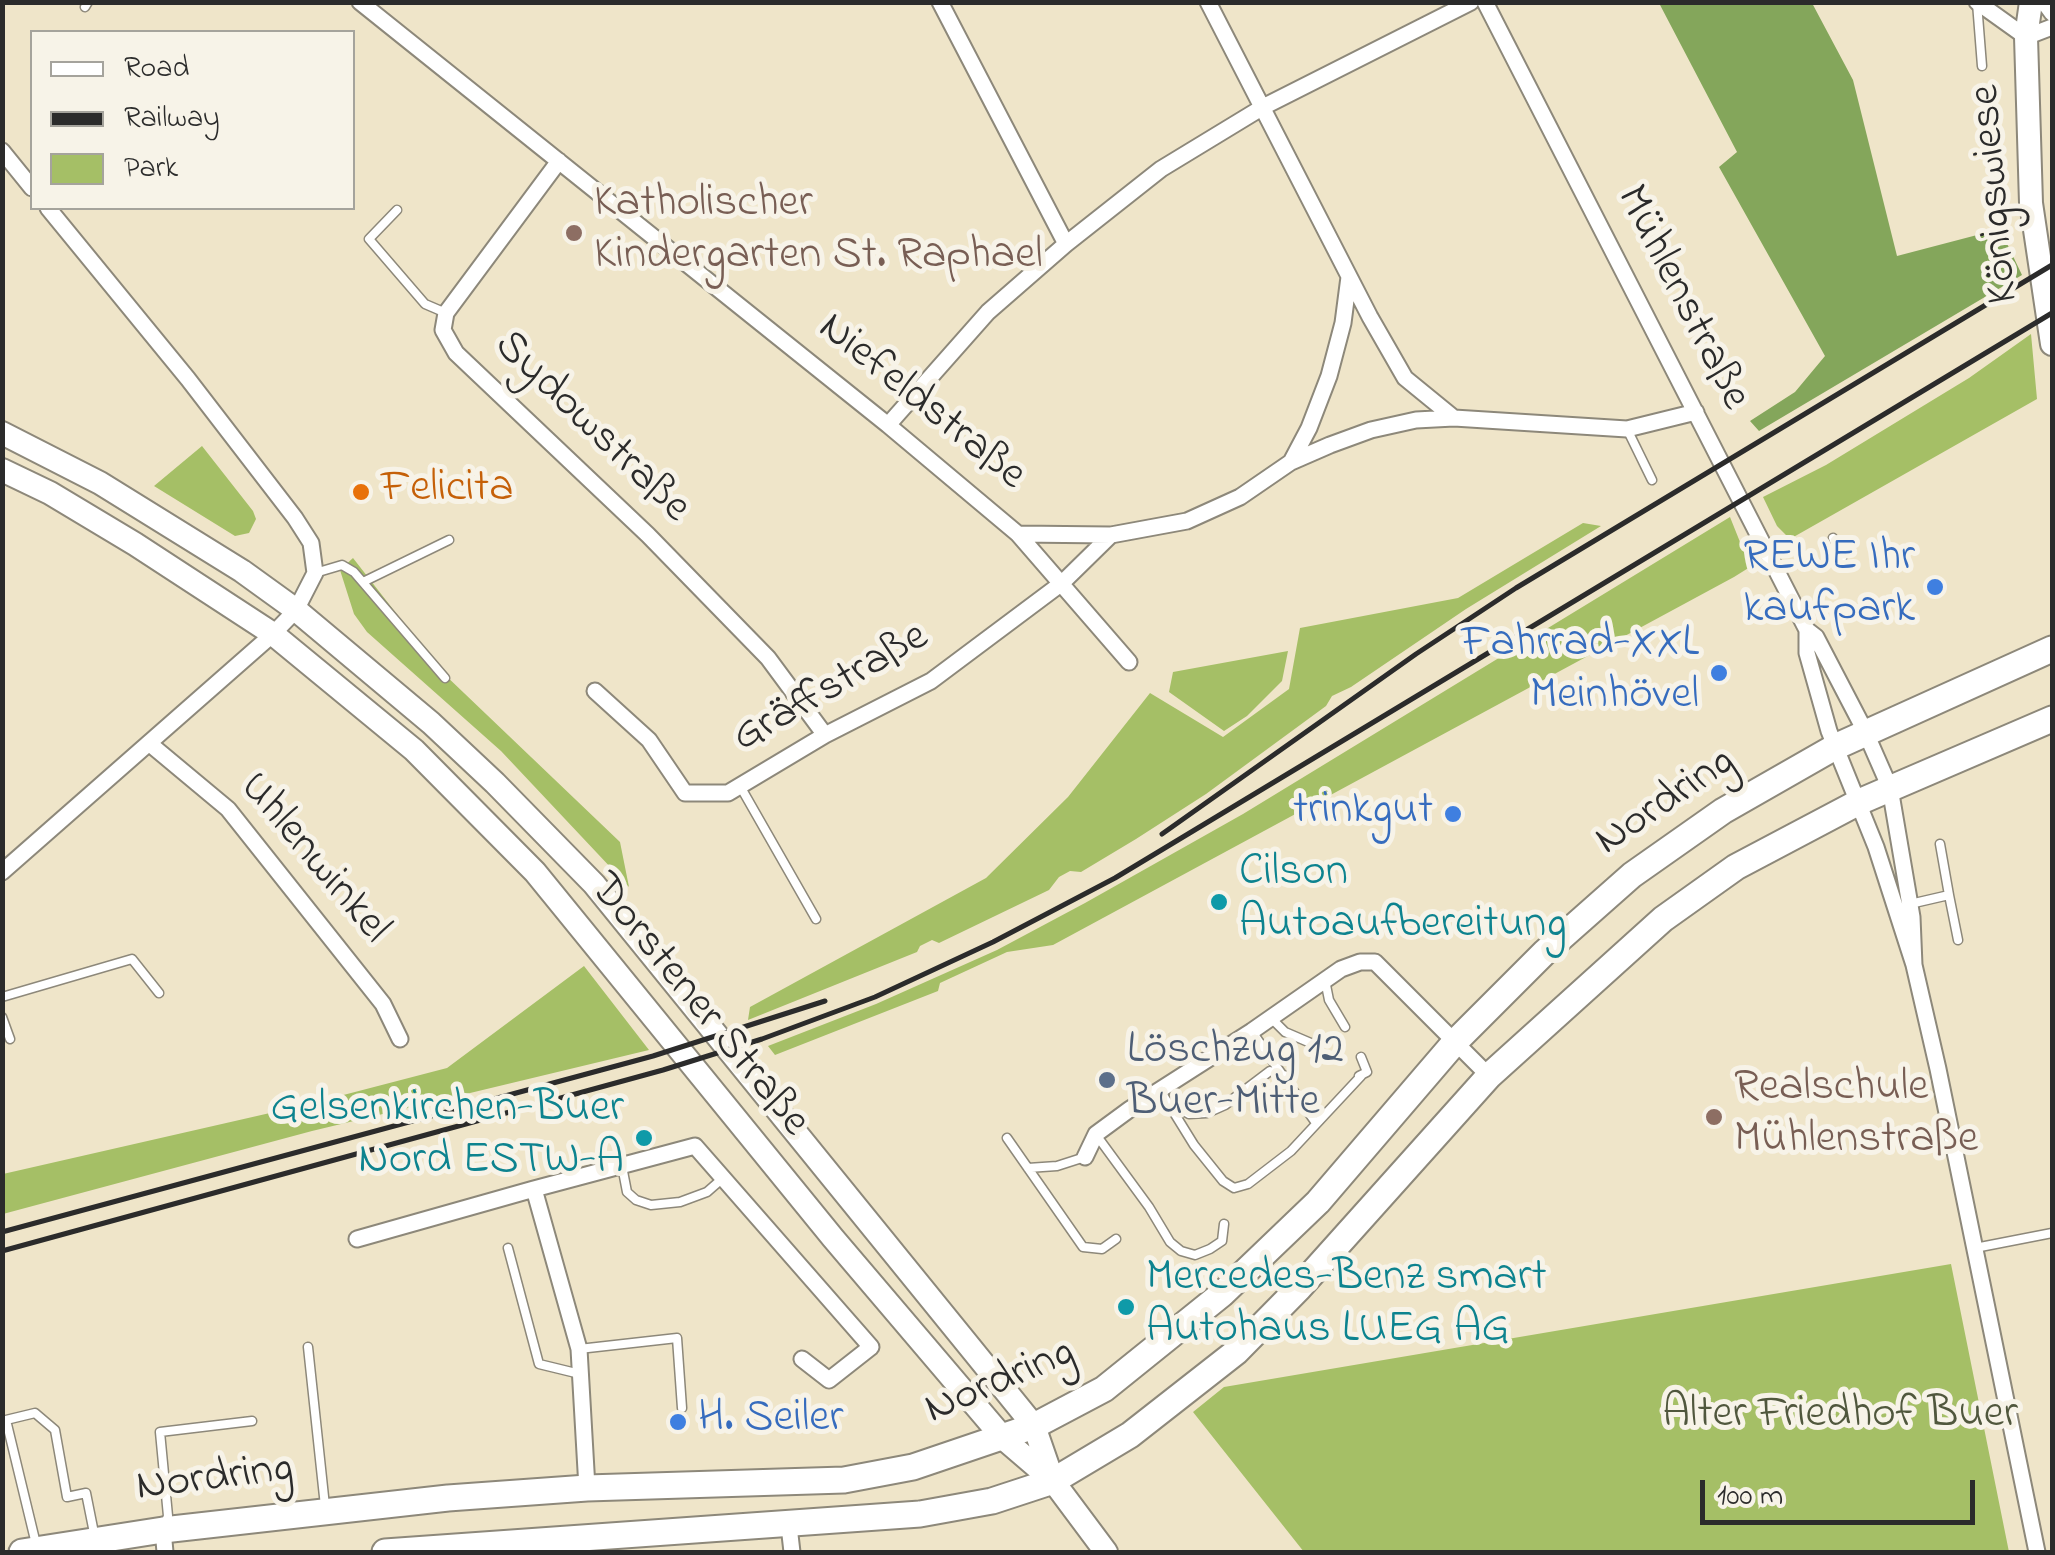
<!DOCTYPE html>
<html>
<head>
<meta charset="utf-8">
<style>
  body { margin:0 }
  #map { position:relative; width:2055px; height:1555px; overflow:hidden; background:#efe5c9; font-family:"Indie Flower",sans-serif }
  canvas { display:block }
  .frame { position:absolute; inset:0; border:5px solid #2b2b2b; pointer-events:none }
  .legend { position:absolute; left:30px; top:30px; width:325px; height:180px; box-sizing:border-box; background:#f7f3e8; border:2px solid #a5a39c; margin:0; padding:12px 18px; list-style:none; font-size:30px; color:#2b2b2b }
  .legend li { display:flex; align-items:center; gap:20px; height:50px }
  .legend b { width:50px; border:2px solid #a5a39c }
  .scale { position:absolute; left:1700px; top:1480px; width:275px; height:45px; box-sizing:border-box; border:5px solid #2b2b2b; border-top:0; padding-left:12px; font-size:30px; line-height:35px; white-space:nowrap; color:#2b2b2b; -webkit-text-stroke:8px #f7f3e8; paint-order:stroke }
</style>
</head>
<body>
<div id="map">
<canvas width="2055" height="1555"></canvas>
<div class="frame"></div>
<ul class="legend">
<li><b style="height:12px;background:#fff"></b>Road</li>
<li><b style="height:12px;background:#2b2b2b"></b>Railway</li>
<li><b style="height:28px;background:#a5bf66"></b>Park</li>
</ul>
<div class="scale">100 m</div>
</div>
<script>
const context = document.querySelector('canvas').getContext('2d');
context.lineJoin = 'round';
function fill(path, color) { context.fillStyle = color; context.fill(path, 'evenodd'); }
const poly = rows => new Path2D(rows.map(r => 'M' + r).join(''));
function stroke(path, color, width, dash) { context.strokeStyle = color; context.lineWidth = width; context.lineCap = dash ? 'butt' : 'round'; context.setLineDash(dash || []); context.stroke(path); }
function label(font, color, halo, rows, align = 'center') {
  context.font = font + ' "Indie Flower",sans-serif'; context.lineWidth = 10; context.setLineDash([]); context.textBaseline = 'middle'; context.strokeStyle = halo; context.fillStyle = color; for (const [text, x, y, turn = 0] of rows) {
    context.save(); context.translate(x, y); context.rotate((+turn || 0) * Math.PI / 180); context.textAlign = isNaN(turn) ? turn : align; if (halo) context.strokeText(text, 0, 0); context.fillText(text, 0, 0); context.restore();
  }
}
const green = poly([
  [2031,334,2037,399,1790,539,1777,526,1763,497,1826,465,1969,378],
  [202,446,253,511,256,519,249,533,235,536,154,486],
  [1730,517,1750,567,1734,577,1053,945,1007,952,940,983,938,991,775,1055,768,1046,876,1004,997,950,1085,903,1243,814],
  [1583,523,1601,526,1466,609,1351,687,1332,696,1326,706,1206,794,1136,839,1081,872,1070,871,1059,877,1049,890,939,943,932,940,920,946,917,952,748,1020,750,1007,986,878,1068,797,1150,693,1223,737,1289,689,1300,628,1458,598],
  [353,558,442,672,620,842,629,887,501,751,367,632,354,614,340,570],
  [1288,651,1282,681,1247,716,1224,731,1169,692,1173,672],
  [584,966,649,1050,312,1131,3,1214,3,1174,305,1105,447,1068],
  [1951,1264,2009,1552,1304,1552,1193,1412,1224,1387]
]);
const forest = poly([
  [1659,3,1812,3,1853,80,1897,256,2000,229,2022,275,1759,431,1750,421,1795,392,1825,356,1719,167,1737,152]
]);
const lane = poly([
  [1977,3,1982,66],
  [85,7,88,2],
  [397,210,369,239,425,304,446,313],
  [1627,429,1652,480],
  [1833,538,1842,558],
  [315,573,342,565,354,572,445,678],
  [363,582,449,540],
  [740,786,816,919],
  [1940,844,1949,895],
  [1910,904,1949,895,1958,940],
  [1325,980,1329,1000,1345,1027],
  [2,997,132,959,159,993],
  [2,1017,10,1039],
  [1271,1018,1285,1032,1313,1044],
  [1253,1033,1316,1123],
  [1359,1076,1367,1072,1361,1057],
  [1160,1090,1194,1145,1223,1181,1234,1188,1248,1184,1291,1151,1361,1076],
  [1172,1104,1189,1114,1207,1113,1225,1105,1270,1071,1284,1075],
  [1097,1136,1149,1207,1170,1242,1181,1251,1195,1255,1210,1249,1222,1241,1224,1224],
  [1007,1138,1083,1247,1102,1249,1116,1239],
  [622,1166,627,1192,636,1200,651,1205,680,1202,707,1192,723,1178],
  [1028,1168,1057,1166,1085,1157],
  [508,1248,539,1364,580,1374],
  [1975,1248,2052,1233],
  [308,1347,325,1506],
  [579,1349,677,1338,682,1408],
  [164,1526,168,1516,160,1432,252,1421],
  [36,1544,6,1420,35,1413,55,1430,67,1497,86,1493,95,1538]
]);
const street = poly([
  [360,2,888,425,1018,534,1129,662],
  [940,2,1066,244],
  [1208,2,1370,317,1405,378,1454,418],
  [1485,2,1807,630,1816,637,1865,731,1890,788,1912,917,1914,965],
  [1977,2,2026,37,2052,27],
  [2044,2,2052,13],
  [2,151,32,188],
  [559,161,446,313,443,330,456,353,648,535,768,658,825,735],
  [888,425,988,312,1066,244,1161,169,1263,107,1471,2],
  [1291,462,1309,428,1329,376,1343,323,1349,277],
  [1018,534,1111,535],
  [1807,630,1807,653,1829,731,1876,847,1914,965,1938,1069,2037,1552],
  [595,691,649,740,685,793,728,793,825,735,931,681,1062,583,1111,535,1187,521,1240,497,1291,462,1330,445,1371,430,1416,420,1454,418,1627,429,1696,412],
  [150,744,228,809,383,1004,400,1039],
  [2,872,273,634,296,610,315,573,311,543,295,518,188,379,48,208],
  [1085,1157,1096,1134,1130,1109,1252,1031,1341,969,1360,962,1375,962,1489,1076],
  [534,1189,695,1146,871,1347,829,1380,802,1359],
  [357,1239,534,1189,579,1349,587,1488],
  [789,1526,792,1552],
  [163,1530,165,1552]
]);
const secondary = poly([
  [2031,2,2026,37,2031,203,2052,344],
  [2,433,100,483,242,571,296,610,431,723,495,783,594,884,1004,1389,1034,1426,1052,1478],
  [2,470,50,493,135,544,273,634,414,750,535,872,833,1238,1004,1439,1053,1481,1106,1552]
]);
const primary = poly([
  [22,1552,163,1530,448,1498,587,1488,844,1480,913,1467,1034,1426,1104,1389,1222,1294,1318,1202,1456,1041,1545,952,1632,875,1723,811,1835,747,2052,649],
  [385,1552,920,1514,992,1501,1053,1481,1130,1435,1236,1352,1299,1288,1489,1076,1663,919,1736,867,1859,802,2052,719]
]);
const rail = poly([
  [1162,834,1416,654,1516,588,2052,265],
  [2,1232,653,1056,825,1001],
  [2,1251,663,1070,762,1039,875,997,993,942,1115,878,2052,313]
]);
const markers = [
  [574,233,10,"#8d6e63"],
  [361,492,10,"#e8710a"],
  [1935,587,10,"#3f7fe0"],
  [1719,673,10,"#3f7fe0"],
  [1453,814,10,"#3f7fe0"],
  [1219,902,10,"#0f9aa8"],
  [1107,1080,10,"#5c6f8a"],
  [1714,1117,10,"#8d6e63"],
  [644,1138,10,"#0f9aa8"],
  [1126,1307,10,"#0f9aa8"],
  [678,1422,10,"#3f7fe0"]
];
const streetNames = [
  ["Königswiese",1998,194,-95],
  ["Mühlenstraße",1680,299,63],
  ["Niefeldstraße",920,404,39],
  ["Sydowstraße",590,429,44],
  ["Gräffstraße",832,690,-30],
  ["Nordring",1667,804,-34],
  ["Uhlenwinkel",312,860,50],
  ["Dorstener Straße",697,1007,51],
  ["Nordring",1001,1384,-23],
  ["Nordring",215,1481,-7]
];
const educationNames = [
  ["Katholischer",594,207],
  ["Kindergarten St. Raphael",594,259],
  ["Realschule",1734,1091],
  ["Mühlenstraße",1734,1143]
];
const foodNames = [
  ["Felicita",381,492]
];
const shopNames = [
  ["REWE Ihr",1915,561],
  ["kaufpark",1915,613],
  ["Fahrrad-XXL",1699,647],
  ["Meinhövel",1699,699],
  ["trinkgut",1433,814],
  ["H. Seiler",698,1422,"left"]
];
const cultureNames = [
  ["Cilson",1239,876],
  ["Autoaufbereitung",1239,928],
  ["Gelsenkirchen-Buer",624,1112,"right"],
  ["Nord ESTW-A",624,1164,"right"],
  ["Mercedes-Benz smart",1146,1281],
  ["Autohaus LUEG AG",1146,1333]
];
const serviceNames = [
  ["Löschzug 12",1127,1054],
  ["Buer-Mitte",1127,1106]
];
const parkNames = [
  ["Alter Friedhof Buer",1840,1418]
];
fill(green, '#a5bf66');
fill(forest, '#84a65b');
stroke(lane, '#8d887a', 11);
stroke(street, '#8d887a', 19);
stroke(secondary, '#8d887a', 26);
stroke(primary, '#8d887a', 29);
stroke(lane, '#fff', 8);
stroke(street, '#fff', 15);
stroke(secondary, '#fff', 22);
stroke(primary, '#fff', 25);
stroke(rail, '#2b2b2b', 5);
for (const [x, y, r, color] of markers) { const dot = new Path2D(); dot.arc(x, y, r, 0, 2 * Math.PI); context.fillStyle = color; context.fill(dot); stroke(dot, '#f7f3e8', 4); }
label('45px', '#2b2b2b', '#f7f3e8', streetNames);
label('45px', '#785e54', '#f7f3e8', educationNames, 'left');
label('45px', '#c56008', '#f7f3e8', foodNames, 'left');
label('45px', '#366cbe', '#f7f3e8', shopNames, 'right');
label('45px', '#0d838f', '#f7f3e8', cultureNames, 'left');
label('45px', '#4e5e75', '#f7f3e8', serviceNames, 'left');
label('45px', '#50573d', '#f7f3e8', parkNames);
</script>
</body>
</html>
